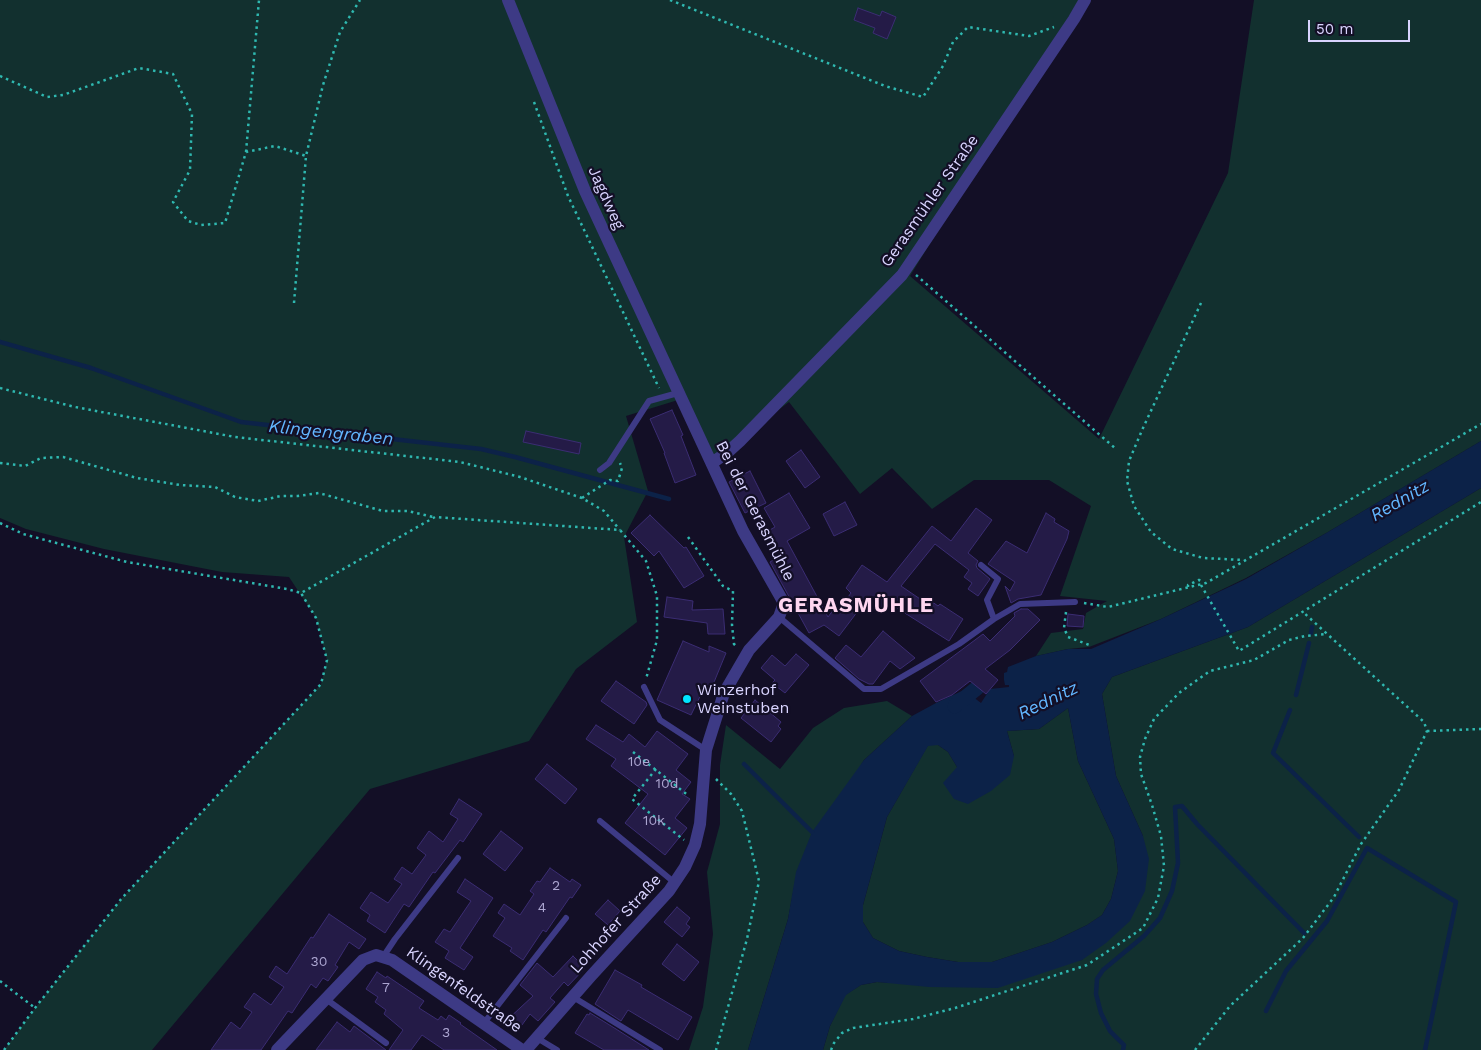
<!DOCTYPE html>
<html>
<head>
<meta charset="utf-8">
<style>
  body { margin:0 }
  #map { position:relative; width:1481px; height:1050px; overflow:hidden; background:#130f26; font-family:"Work Sans",sans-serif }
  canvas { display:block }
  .scale { position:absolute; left:1308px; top:20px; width:102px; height:22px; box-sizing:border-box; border:2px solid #d9d4ff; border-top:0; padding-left:6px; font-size:15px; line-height:18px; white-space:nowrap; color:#d9d4ff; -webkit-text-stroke:4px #130f26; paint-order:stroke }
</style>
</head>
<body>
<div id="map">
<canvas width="1481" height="1050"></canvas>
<div class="scale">50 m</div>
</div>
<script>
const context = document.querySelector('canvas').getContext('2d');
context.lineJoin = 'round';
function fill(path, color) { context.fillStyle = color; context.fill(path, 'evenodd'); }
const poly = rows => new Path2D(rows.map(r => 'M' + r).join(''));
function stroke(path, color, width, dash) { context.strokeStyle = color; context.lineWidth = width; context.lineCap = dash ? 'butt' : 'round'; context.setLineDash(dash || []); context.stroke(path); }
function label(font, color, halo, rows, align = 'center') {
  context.font = font + ' "Work Sans",sans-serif'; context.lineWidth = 4.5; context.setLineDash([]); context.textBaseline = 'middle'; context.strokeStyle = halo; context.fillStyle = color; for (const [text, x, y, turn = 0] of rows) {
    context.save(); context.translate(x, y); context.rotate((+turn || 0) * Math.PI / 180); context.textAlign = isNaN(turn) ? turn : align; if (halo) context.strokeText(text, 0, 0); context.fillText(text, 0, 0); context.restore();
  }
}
const green = poly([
  [0,0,1079,0,910,276,1099,439,1228,173,1254,0,1481,0,1481,441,1328,532,1246,578,1161,619,1089,647,1068,649,1036,656,1051,633,1083,629,1086,613,1107,601,1060,596,1091,506,1049,480,974,480,932,509,892,468,860,494,789,402,712,459,678,400,626,416,648,491,624,537,637,622,576,669,529,741,370,789,152,1050,4,1050,35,1008,122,898,321,684,327,660,316,618,289,577,222,572,104,549,26,529,0,518],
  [1481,488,1481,1050,823,1050,830,1026,845,995,861,985,877,982,894,983,1082,960,1143,836,1116,776,1102,694,1112,677,1248,627],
  [887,701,912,716,864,760,797,872,788,919,748,1050,689,1050,703,1007,713,934,707,872,720,824,720,765,726,725,780,769,813,728,844,708],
  [1068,708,1078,761,1114,839,1118,871,1111,899,1102,915,1087,925,1052,942,992,962,958,962,927,957,899,951,873,938,863,922,863,905,887,817,928,745,938,745,948,752,957,767,1014,756,1007,731,1039,729]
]);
const water = poly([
  [1481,441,1481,488,1248,627,1112,677,1102,694,1116,776,1143,836,1149,859,1145,891,1130,921,1106,943,1082,960,998,988,929,987,877,982,861,985,846,995,830,1026,823,1050,748,1050,788,919,796,872,812,832,864,760,912,716,936,703,964,690,981,703,990,689,1009,687,1009,685,1005,685,1004,680,1004,673,1007,672,1008,667,1036,656,1068,649,1091,649,1161,619,1246,579,1328,532],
  [1068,708,1078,761,1114,839,1118,871,1111,899,1102,915,1087,925,1052,942,992,962,958,962,927,957,899,951,873,938,863,922,863,905,887,817,928,746,938,745,948,752,957,767,943,783,954,799,968,804,991,791,1010,775,1014,756,1007,731,1039,729]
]);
const stream = poly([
  [0,342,91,368,241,422,481,449,515,457,669,499],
  [1311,633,1312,627],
  [1296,695,1309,643],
  [1290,710,1273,753,1359,837],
  [744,764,812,832],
  [1266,1011,1286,971,1327,921,1367,848,1456,902,1425,1050],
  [1123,1050,1124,1045,1110,1031,1101,1013,1096,994,1097,979,1103,970,1144,936,1160,918,1172,891,1178,863,1175,807,1182,806,1197,824,1304,933]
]);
const canal = poly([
  [955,706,977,688]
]);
const building = poly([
  [858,8,880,16,882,11,896,17,887,39,873,33,875,28,854,20,858,8],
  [672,410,683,435,681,436,696,475,675,483,664,453,665,453,650,419,672,410],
  [526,431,581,443,579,454,523,442,526,431],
  [801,450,820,477,805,488,786,461,801,450],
  [750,471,766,503,745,513,729,482,750,471],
  [789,493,810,528,787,541,828,617,834,609,837,612,851,593,846,588,862,565,887,582,932,526,951,541,976,508,992,520,968,553,978,561,976,565,977,568,990,579,978,596,968,589,972,583,964,577,969,570,935,544,901,586,926,603,928,599,938,606,940,604,963,619,949,641,889,603,881,612,864,603,839,636,824,625,809,633,770,562,780,556,768,531,775,527,764,508,789,493],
  [845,502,857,525,834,536,823,514,845,502],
  [1046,513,1055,519,1054,522,1069,531,1067,539,1041,595,1018,599,1011,603,1005,586,1010,591,1015,582,988,564,1006,541,1027,553,1046,513],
  [650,515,684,548,686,547,704,576,684,588,659,551,654,556,631,533,650,515],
  [667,597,693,601,692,610,723,609,725,634,708,634,707,623,664,617,667,597],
  [1021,609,1028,609,1040,620,1010,650,985,669,998,680,986,694,970,681,952,695,936,702,920,681,983,634,990,641,1015,616,1014,613,1021,609],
  [1068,614,1084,616,1083,627,1067,626,1068,614],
  [883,631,915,658,900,669,890,661,873,684,869,684,859,679,835,658,846,645,861,657,883,631],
  [683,641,709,652,709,646,726,653,712,687,706,684,691,715,657,700,683,641],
  [796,654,809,665,785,693,772,683,775,680,761,668,772,655,785,666,796,654],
  [616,681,646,702,647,705,634,724,601,701,616,681],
  [755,700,781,722,778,726,781,729,771,742,741,718,755,700],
  [596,725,623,742,629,734,645,747,657,731,688,754,676,770,691,782,682,794,690,799,675,818,687,828,665,855,625,823,648,794,611,766,616,759,586,739,596,725],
  [547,764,577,789,565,804,535,779,547,764],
  [459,799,482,814,463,842,460,840,435,873,433,872,409,907,404,904,385,933,367,921,370,915,360,908,371,892,388,903,402,884,394,879,402,867,412,874,426,855,417,848,429,831,443,842,458,819,450,814,459,799],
  [501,831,523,848,505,871,483,854,501,831],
  [550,868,570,882,572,879,581,885,572,898,570,897,546,932,543,930,523,960,510,951,512,948,493,936,505,918,498,913,504,904,520,915,534,894,530,891,537,881,540,882,550,868],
  [465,879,493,898,460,948,473,957,464,970,445,958,449,951,435,942,444,929,450,932,471,901,457,892,465,879],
  [608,900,620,911,608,925,595,914,608,900],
  [677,907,690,918,686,924,690,927,682,937,664,922,677,907],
  [329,914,366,939,359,949,349,942,335,965,338,967,328,981,323,978,316,988,311,984,292,1013,288,1011,261,1050,211,1050,231,1022,240,1029,252,1012,244,1007,254,993,271,1005,284,987,269,977,276,966,287,974,311,937,313,938,329,914],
  [677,944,699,962,684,981,662,964,677,944],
  [573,956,585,968,568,986,564,982,550,998,555,1002,538,1021,530,1014,519,1029,507,1020,533,996,520,985,537,963,553,977,573,956],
  [615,970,642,985,641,987,692,1017,678,1040,628,1010,621,1021,595,1004,615,970],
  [377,972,386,978,387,976,424,1001,419,1008,438,1020,441,1016,446,1020,449,1015,461,1023,460,1024,497,1050,444,1050,422,1035,411,1050,389,1050,403,1030,384,1014,386,1010,375,1002,378,997,366,989,377,972],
  [590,1013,616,1029,649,1050,604,1050,575,1033,587,1014,589,1015,590,1013],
  [337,1022,350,1032,354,1026,386,1050,316,1050,337,1022]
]);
const path = poly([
  [670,0,885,86,923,97,943,66,953,42,968,27,1029,36,1054,27],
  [0,76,47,97,63,95,139,68,173,74,192,114,190,170,173,202,188,221,201,225,225,223,246,152,275,146,306,156],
  [534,102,568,196,659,388],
  [246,152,259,0],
  [916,275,1116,449],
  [294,303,306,156,323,85,340,32,360,0],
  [1201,303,1143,428,1129,461,1127,481,1134,506,1151,532,1172,549,1203,558,1243,560],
  [0,388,75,407,235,437,460,462,520,477,582,498,604,511,620,530],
  [0,463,25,466,41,458,63,457,137,478,180,485,215,487,235,497,258,501,281,496,298,496,319,493,383,511,408,511,433,517],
  [582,498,610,480,618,481,622,468,620,463],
  [0,523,23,534,127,562,287,589,301,593,435,517,620,530,646,561,657,596,657,640,646,679],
  [688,537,723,586,733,591,732,625,734,644,736,646],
  [1201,585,1239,651,1481,502],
  [1188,587,1188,585,1199,580,1204,582],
  [1084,603,1108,607,1206,583,1481,424],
  [1066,612,1064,628,1068,637,1092,646],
  [1427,731,1481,729],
  [633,752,689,796],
  [656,769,632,799,684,840],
  [716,779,731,794,742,811,759,881,747,939,716,1050],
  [0,981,35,1008],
  [4,1050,35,1008,122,898,321,684,327,660,316,618,301,593],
  [831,1050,834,1043,842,1033,853,1028,913,1019,955,1008,1087,965,1143,928,1158,898,1164,866,1161,836,1152,805,1141,774,1140,757,1145,739,1154,719,1179,693,1210,671,1254,660,1289,640,1305,636,1327,634],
  [1195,1050,1230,1006,1303,938,1334,897,1361,844,1399,790,1427,731,1424,722,1303,612]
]);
const service = poly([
  [600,470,609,463,649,401,678,393],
  [981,565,998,579,987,600,994,619],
  [779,617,864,689,881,689,959,644,994,619,1020,604,1075,602],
  [644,687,660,720,706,750],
  [600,821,675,883],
  [383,957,395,939,458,858],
  [573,997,660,1050],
  [326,999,386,1043],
  [484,1023,566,918],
  [537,1038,557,1050]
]);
const minor = poly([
  [508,0,585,191,743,531,784,603,779,617,749,650,724,693,706,750,700,824,695,845,685,867,669,891,591,976,526,1050],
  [712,463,729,451,740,441,902,275,1074,19,1085,0],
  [277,1050,363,960,376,955,392,960,522,1050]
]);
const markers = [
  [687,699,5,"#00e5ff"]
];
const numberNames = [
  ["10e",639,762],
  ["10d",667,784],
  ["10k",654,821],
  ["2",556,886],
  ["4",542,908],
  ["30",319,962],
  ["7",386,988],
  ["3",446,1033]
];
const streetNames = [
  ["Jagdweg",606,198,66],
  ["Gerasmühler Straße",930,201,-55],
  ["Bei der Gerasmühle",755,511,63],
  ["Lohhofer Straße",616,924,-48],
  ["Klingenfeldstraße",464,990,35]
];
const poiNames = [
  ["Winzerhof",697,690],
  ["Weinstuben",697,708]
];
const waterNames = [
  ["Klingengraben",331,433,6],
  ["Rednitz",1400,501,-30],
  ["Rednitz",1048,701,-26]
];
const districtNames = [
  ["GERASMÜHLE",856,606]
];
fill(green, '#12302f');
fill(water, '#0c2248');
stroke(stream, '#0c2248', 4.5);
stroke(canal, '#0c2248', 15);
fill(building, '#241b47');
stroke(building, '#3b2d73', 1);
stroke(path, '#2fb8b0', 2.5, [2.5, 4]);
stroke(service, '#3d3a85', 6);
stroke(minor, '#3d3a85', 12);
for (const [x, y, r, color] of markers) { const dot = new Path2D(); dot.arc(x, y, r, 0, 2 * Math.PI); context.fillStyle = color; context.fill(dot); stroke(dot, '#130f26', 2); }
label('14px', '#aca6d1', null, numberNames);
label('16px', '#d9d4ff', '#130f26', streetNames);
label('16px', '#d9d4ff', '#130f26', poiNames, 'left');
label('italic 18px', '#62b6ff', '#130f26', waterNames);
context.letterSpacing = '1px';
label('bold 21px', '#ffd6f0', '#130f26', districtNames);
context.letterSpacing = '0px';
</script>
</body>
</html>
